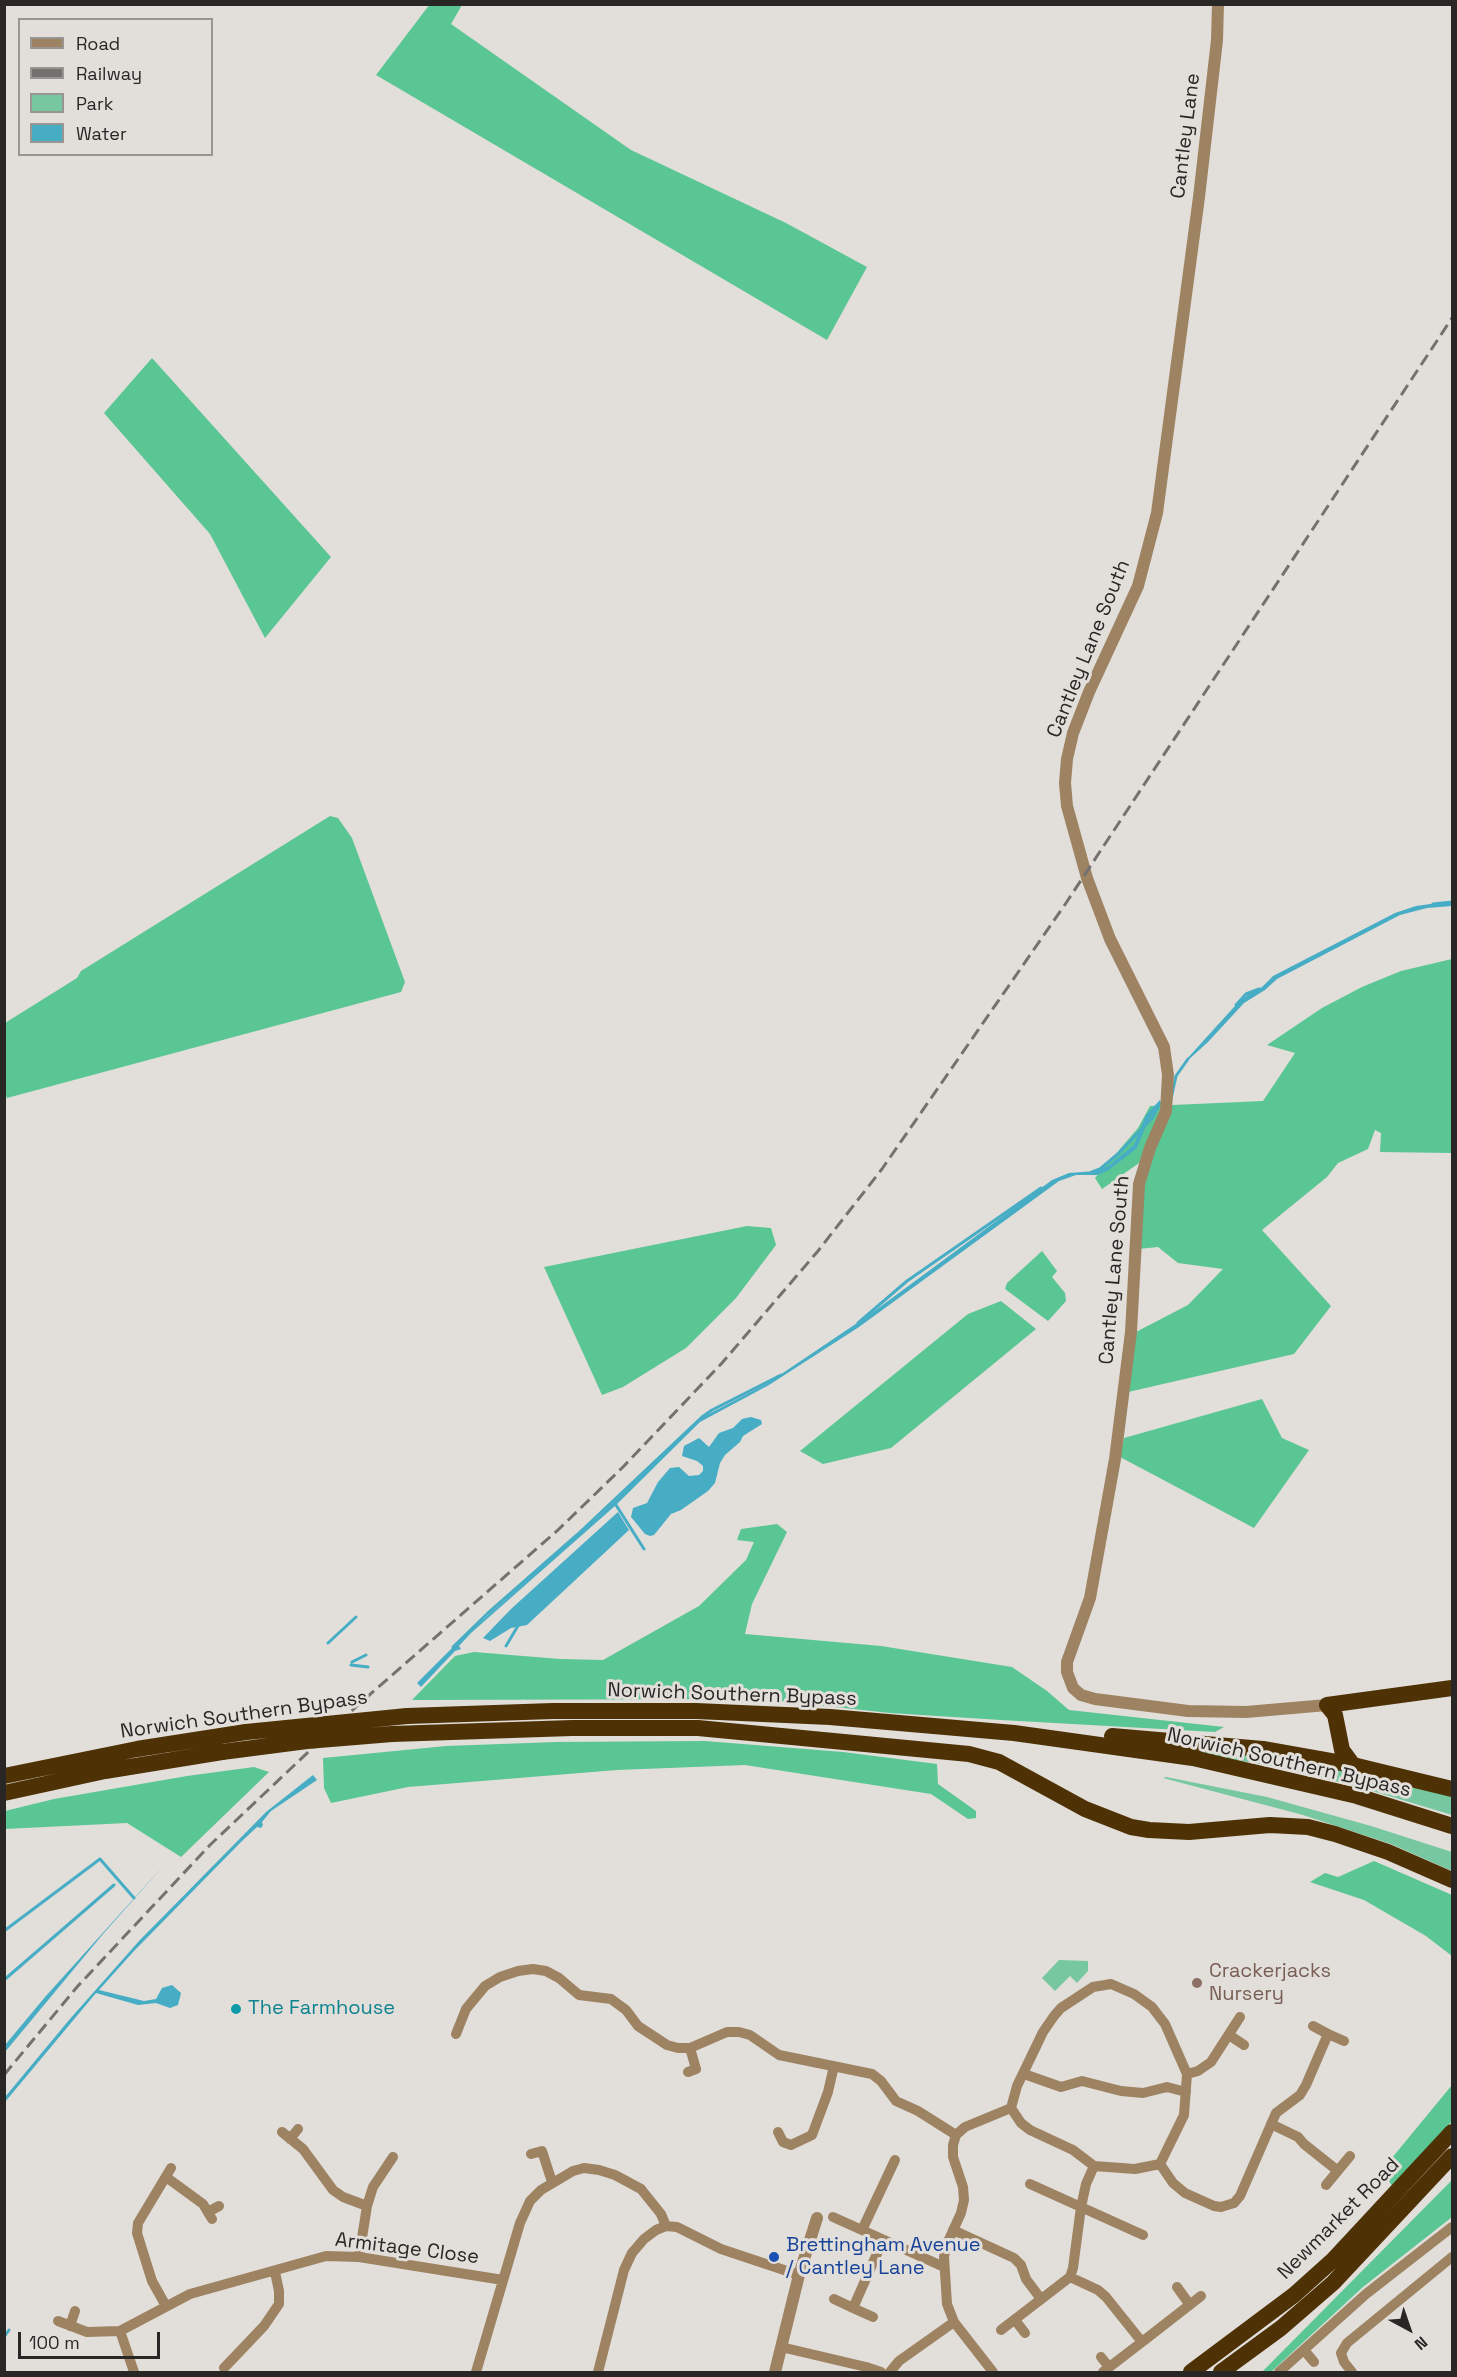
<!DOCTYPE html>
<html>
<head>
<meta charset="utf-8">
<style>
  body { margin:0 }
  #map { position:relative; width:1457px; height:2377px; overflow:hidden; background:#e2deda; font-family:"Space Grotesk",sans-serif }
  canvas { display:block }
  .frame { position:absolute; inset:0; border:6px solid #292726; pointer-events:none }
  .legend { position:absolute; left:18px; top:18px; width:195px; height:138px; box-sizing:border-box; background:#e2deda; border:2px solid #989592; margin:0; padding:8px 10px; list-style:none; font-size:18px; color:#292726 }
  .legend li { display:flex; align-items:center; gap:12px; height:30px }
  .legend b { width:30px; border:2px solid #989592 }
  .north { position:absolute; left:1379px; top:2299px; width:60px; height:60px; -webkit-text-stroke:4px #e2deda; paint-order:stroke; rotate:140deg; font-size:16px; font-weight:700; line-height:24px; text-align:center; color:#292726 }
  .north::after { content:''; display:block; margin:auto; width:21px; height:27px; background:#292726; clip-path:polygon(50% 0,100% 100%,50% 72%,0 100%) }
  .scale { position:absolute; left:18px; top:2332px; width:142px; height:27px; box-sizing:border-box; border:3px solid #292726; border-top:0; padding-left:8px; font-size:18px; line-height:21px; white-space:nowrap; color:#292726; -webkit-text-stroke:4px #e2deda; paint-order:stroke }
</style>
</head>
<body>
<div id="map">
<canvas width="1457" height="2377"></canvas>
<div class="frame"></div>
<ul class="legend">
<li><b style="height:8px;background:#9e8363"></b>Road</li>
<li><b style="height:8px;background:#74716f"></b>Railway</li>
<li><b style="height:16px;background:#77c8a0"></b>Park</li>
<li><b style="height:16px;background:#46adc5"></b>Water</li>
</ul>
<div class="north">N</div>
<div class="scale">100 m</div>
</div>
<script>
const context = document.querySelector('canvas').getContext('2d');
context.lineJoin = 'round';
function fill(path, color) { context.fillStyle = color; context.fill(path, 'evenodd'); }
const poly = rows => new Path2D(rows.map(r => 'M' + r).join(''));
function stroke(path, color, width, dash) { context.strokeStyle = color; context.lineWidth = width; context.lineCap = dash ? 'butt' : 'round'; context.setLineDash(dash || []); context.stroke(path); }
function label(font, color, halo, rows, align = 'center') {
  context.font = font + ' "Space Grotesk",sans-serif'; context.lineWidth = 6; context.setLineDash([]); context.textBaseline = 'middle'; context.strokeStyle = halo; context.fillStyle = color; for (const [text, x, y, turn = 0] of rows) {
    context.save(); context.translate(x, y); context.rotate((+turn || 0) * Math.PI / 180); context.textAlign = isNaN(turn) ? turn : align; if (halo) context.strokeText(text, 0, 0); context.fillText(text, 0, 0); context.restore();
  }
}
const green = poly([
  [1181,1751,1265,1754,1353,1771,1362,1776,1368,1775,1452,1796,1452,1815,1359,1787,1272,1766],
  [1166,1777,1267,1797,1371,1826,1452,1852,1452,1871,1391,1844,1303,1815,1163,1778],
  [1059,1960,1088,1961,1088,1971,1077,1983,1070,1976,1055,1991,1042,1978]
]);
const forest = poly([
  [430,4,462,5,451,24,631,150,786,223,867,267,827,340,376,75],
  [152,358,331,557,265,638,210,534,104,413],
  [330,816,338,818,352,838,405,982,401,992,7,1098,4,1091,5,1023,77,978,81,971],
  [1452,959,1452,1153,1380,1152,1381,1133,1375,1130,1368,1149,1338,1163,1327,1177,1262,1230,1331,1306,1294,1354,1128,1392,1134,1333,1188,1305,1223,1269,1178,1263,1158,1247,1138,1249,1142,1161,1102,1189,1095,1178,1138,1128,1150,1106,1263,1101,1295,1053,1267,1045,1322,1008,1362,987,1401,971],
  [747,1226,771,1228,776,1245,736,1298,686,1348,623,1387,602,1395,544,1267],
  [1042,1251,1057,1271,1052,1277,1065,1293,1066,1301,1048,1321,1005,1289,1007,1283],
  [1001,1301,1036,1329,891,1448,823,1464,800,1451,968,1314],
  [1262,1399,1282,1438,1309,1450,1254,1528,1120,1457,1124,1438],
  [777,1524,787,1532,752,1604,745,1634,881,1646,1012,1667,1047,1691,1069,1710,1224,1727,1215,1732,1001,1720,890,1713,762,1699,412,1700,455,1656,474,1652,560,1659,603,1660,699,1606,746,1560,754,1542,737,1540,741,1529],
  [705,1741,843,1752,937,1764,938,1784,976,1811,976,1818,968,1819,931,1794,745,1765,617,1770,408,1787,331,1803,324,1788,323,1758,446,1746,556,1742],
  [254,1767,269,1772,181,1857,127,1823,5,1829,5,1811,54,1799,187,1776],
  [1374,1861,1452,1895,1452,1956,1426,1936,1364,1900,1310,1882,1325,1873,1338,1877],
  [1452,2085,1452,2121,1394,2189,1382,2170],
  [1452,2180,1452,2217,1363,2287,1271,2372,1262,2372]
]);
const water = poly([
  [1452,901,1452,906,1427,908,1400,915,1277,979,1265,990,1244,1003,1208,1042,1186,1062,1185,1061,1234,1007,1250,993,1262,987,1273,976,1395,913,1416,906],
  [1160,1100,1161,1104,1149,1118,1137,1148,1109,1170,1098,1175,1076,1175,1059,1181,859,1327,769,1385,700,1422,616,1505,471,1633,459,1646,461,1649,455,1651,421,1687,417,1683,457,1643,600,1515,701,1418,768,1383,869,1315,1052,1180,1069,1173,1095,1171,1108,1166,1134,1145,1146,1115],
  [751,1417,761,1420,762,1424,743,1436,740,1442,725,1455,720,1463,715,1483,708,1491,681,1510,671,1514,654,1535,650,1536,645,1534,631,1517,633,1508,647,1503,658,1482,670,1468,679,1467,689,1476,699,1475,703,1471,703,1466,697,1461,682,1456,684,1446,699,1438,709,1447,719,1433,733,1428,742,1419],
  [618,1512,629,1530,527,1625,511,1628,490,1641,483,1638,511,1609],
  [313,1775,317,1780,271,1811,262,1822,263,1825,261,1828,257,1827,242,1841,134,1951,99,1990,144,2001,156,1999,162,1988,172,1985,181,1993,178,2005,170,2008,156,2003,138,2005,96,1993,5,2102,5,2097,69,2020,139,1941,266,1812],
  [165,1864,103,1934,5,2052,5,2045,45,1997]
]);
const stream = poly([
  [1433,904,1452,902],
  [1236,1005,1246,994,1259,989],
  [1171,1099,1176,1076,1188,1059],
  [1092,1172,1100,1169,1119,1153,1152,1118,1160,1103],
  [858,1323,907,1281,1041,1188],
  [616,1505,644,1549],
  [328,1643,356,1617],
  [506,1646,519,1624],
  [453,1647,488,1613,578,1534,702,1417,712,1410,781,1375],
  [352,1662,366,1655],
  [351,1665,368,1667],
  [4,1931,100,1859,134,1898],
  [4,1980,114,1885],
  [4,2337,9,2330]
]);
const minor = poly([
  [1111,1984,1134,1994,1152,2007,1165,2024,1187,2074,1184,2115,1160,2164,1135,2169,1094,2166,1073,2150,1030,2130,1021,2123,1011,2108,1017,2086,1043,2032,1054,2016,1061,2008,1093,1987,1111,1984],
  [456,2034,466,2009,485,1986,500,1977,518,1971,533,1969,546,1971,559,1978,579,1995,611,1999,626,2010,638,2026,667,2045,678,2048,690,2048,727,2032,739,2032,750,2035,779,2055,872,2074,881,2081,896,2101,918,2111,956,2135],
  [1328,2034,1344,2041],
  [1229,2035,1244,2045],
  [688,2072,696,2069,690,2048],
  [1024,2074,1061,2087,1082,2081,1121,2091,1143,2093,1167,2087,1186,2092],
  [1187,2074,1198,2071,1211,2062,1240,2017],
  [1271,2124,1298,2137,1304,2144,1338,2171],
  [282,2132,303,2149,333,2190,343,2197,367,2206],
  [778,2132,783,2142,791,2145,812,2135,828,2092,834,2066],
  [290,2139,298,2129],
  [531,2154,542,2151,552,2182],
  [1160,2164,1173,2183,1185,2193,1214,2206,1221,2207,1234,2203,1240,2196,1276,2113,1300,2095,1306,2085,1328,2034,1313,2026],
  [166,2177,203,2204,212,2219],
  [1030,2184,1143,2235],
  [1326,2185,1350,2156],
  [208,2212,219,2206],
  [833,2217,944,2267],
  [862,2230,895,2160],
  [953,2230,1014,2258,1021,2265,1026,2279,1041,2299],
  [359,2257,367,2206,373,2187,393,2157],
  [1070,2277,1098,2290,1106,2297,1142,2342,1103,2372],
  [1177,2287,1190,2305],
  [834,2299,853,2308,883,2240],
  [166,2306,152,2281,137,2233,138,2223,171,2168],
  [853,2308,873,2317],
  [1015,2320,1025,2333],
  [58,2321,87,2332,120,2331,190,2294,326,2256,359,2257,503,2280],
  [70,2326,75,2311],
  [1001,2330,1070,2277,1073,2268,1081,2207,1086,2184,1094,2166],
  [120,2331,134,2372],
  [1142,2342,1201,2296],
  [781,2347,866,2367,881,2372],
  [1304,2350,1314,2362],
  [1101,2357,1109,2367],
  [224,2368,264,2326,279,2304,279,2291,275,2272],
  [476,2372,520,2223,530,2201,541,2190,573,2171,584,2168,599,2170,615,2175,641,2189,661,2214,666,2226],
  [598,2372,624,2270,632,2253,644,2239,656,2230,666,2226,677,2227,721,2249,799,2275],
  [890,2372,899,2361,954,2322],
  [993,2372,954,2322,947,2304,944,2257,946,2246,961,2213,964,2200,963,2187,953,2157,953,2145,956,2135,965,2127,1011,2108],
  [1279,2372,1366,2294,1452,2227],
  [1352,2372,1344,2362,1341,2353,1347,2343,1452,2257]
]);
const tertiary = poly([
  [1218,4,1217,40,1199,197,1157,513,1138,586,1089,692,1073,733,1067,759,1065,783,1067,806,1087,878,1110,939,1164,1047,1168,1075,1166,1111,1150,1148,1139,1184,1131,1332,1115,1459,1090,1598,1067,1662,1067,1672,1073,1688,1081,1695,1095,1699,1188,1711,1246,1712,1327,1705],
  [775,2372,799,2275,817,2218]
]);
const trunk = poly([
  [1327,1705,1452,1688],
  [1327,1705,1335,1715,1342,1750,1353,1765],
  [407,1716,553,1711,696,1711,830,1717,1014,1733,1193,1758,1357,1796,1452,1826],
  [392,1734,572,1728,698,1728,969,1754,999,1762,1085,1809,1131,1827,1149,1830,1189,1832,1270,1825,1308,1827,1335,1834,1388,1852,1452,1880],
  [1112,1736,1263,1749,1353,1765,1452,1789],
  [4,1776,137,1749,246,1732],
  [4,1793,105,1771,222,1752],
  [1191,2372,1294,2295,1333,2260,1452,2132],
  [1221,2372,1281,2328,1333,2283,1452,2156]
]);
const rail = poly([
  [4,2075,77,1987,210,1845,359,1704,558,1530,623,1467,722,1363,818,1251,882,1169,1066,903,1452,318]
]);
const trunkBridge = poly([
  [246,1732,407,1716],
  [222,1752,307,1741,392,1734]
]);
const markers = [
  [1197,1983,6,"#8d6e63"],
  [236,2009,6,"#0f9aa8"],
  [774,2257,6,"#1a4fb4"]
];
const streetNames = [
  ["Cantley Lane",1186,136,-83],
  ["Cantley Lane South",1089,649,-68],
  ["Cantley Lane South",1115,1270,-85],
  ["Norwich Southern Bypass",732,1695,2],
  ["Norwich Southern Bypass",244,1715,-8],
  ["Norwich Southern Bypass",1289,1763,13],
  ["Newmarket Road",1339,2219,-45],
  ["Armitage Close",407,2249,7]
];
const educationNames = [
  ["Crackerjacks",1209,1972],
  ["Nursery",1209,1995]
];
const cultureNames = [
  ["The Farmhouse",248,2009]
];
const transitNames = [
  ["Brettingham Avenue",786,2246],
  ["/ Cantley Lane",786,2269]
];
fill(green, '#77c8a0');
fill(forest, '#59c694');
fill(water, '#46adc5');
stroke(stream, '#46adc5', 3);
stroke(minor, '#9e8363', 10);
stroke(tertiary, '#9e8363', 12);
stroke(trunk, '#4e3206', 16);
stroke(rail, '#74716f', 3, [12, 6]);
stroke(trunkBridge, '#4e3206', 16);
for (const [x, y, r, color] of markers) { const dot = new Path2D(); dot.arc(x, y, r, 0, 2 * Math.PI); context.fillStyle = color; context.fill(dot); stroke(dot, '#e2deda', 2); }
label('20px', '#292726', '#e2deda', streetNames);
label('20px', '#785e54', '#e2deda', educationNames, 'left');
label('20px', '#0d838f', '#e2deda', cultureNames, 'left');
label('20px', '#164399', '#e2deda', transitNames, 'left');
</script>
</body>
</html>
